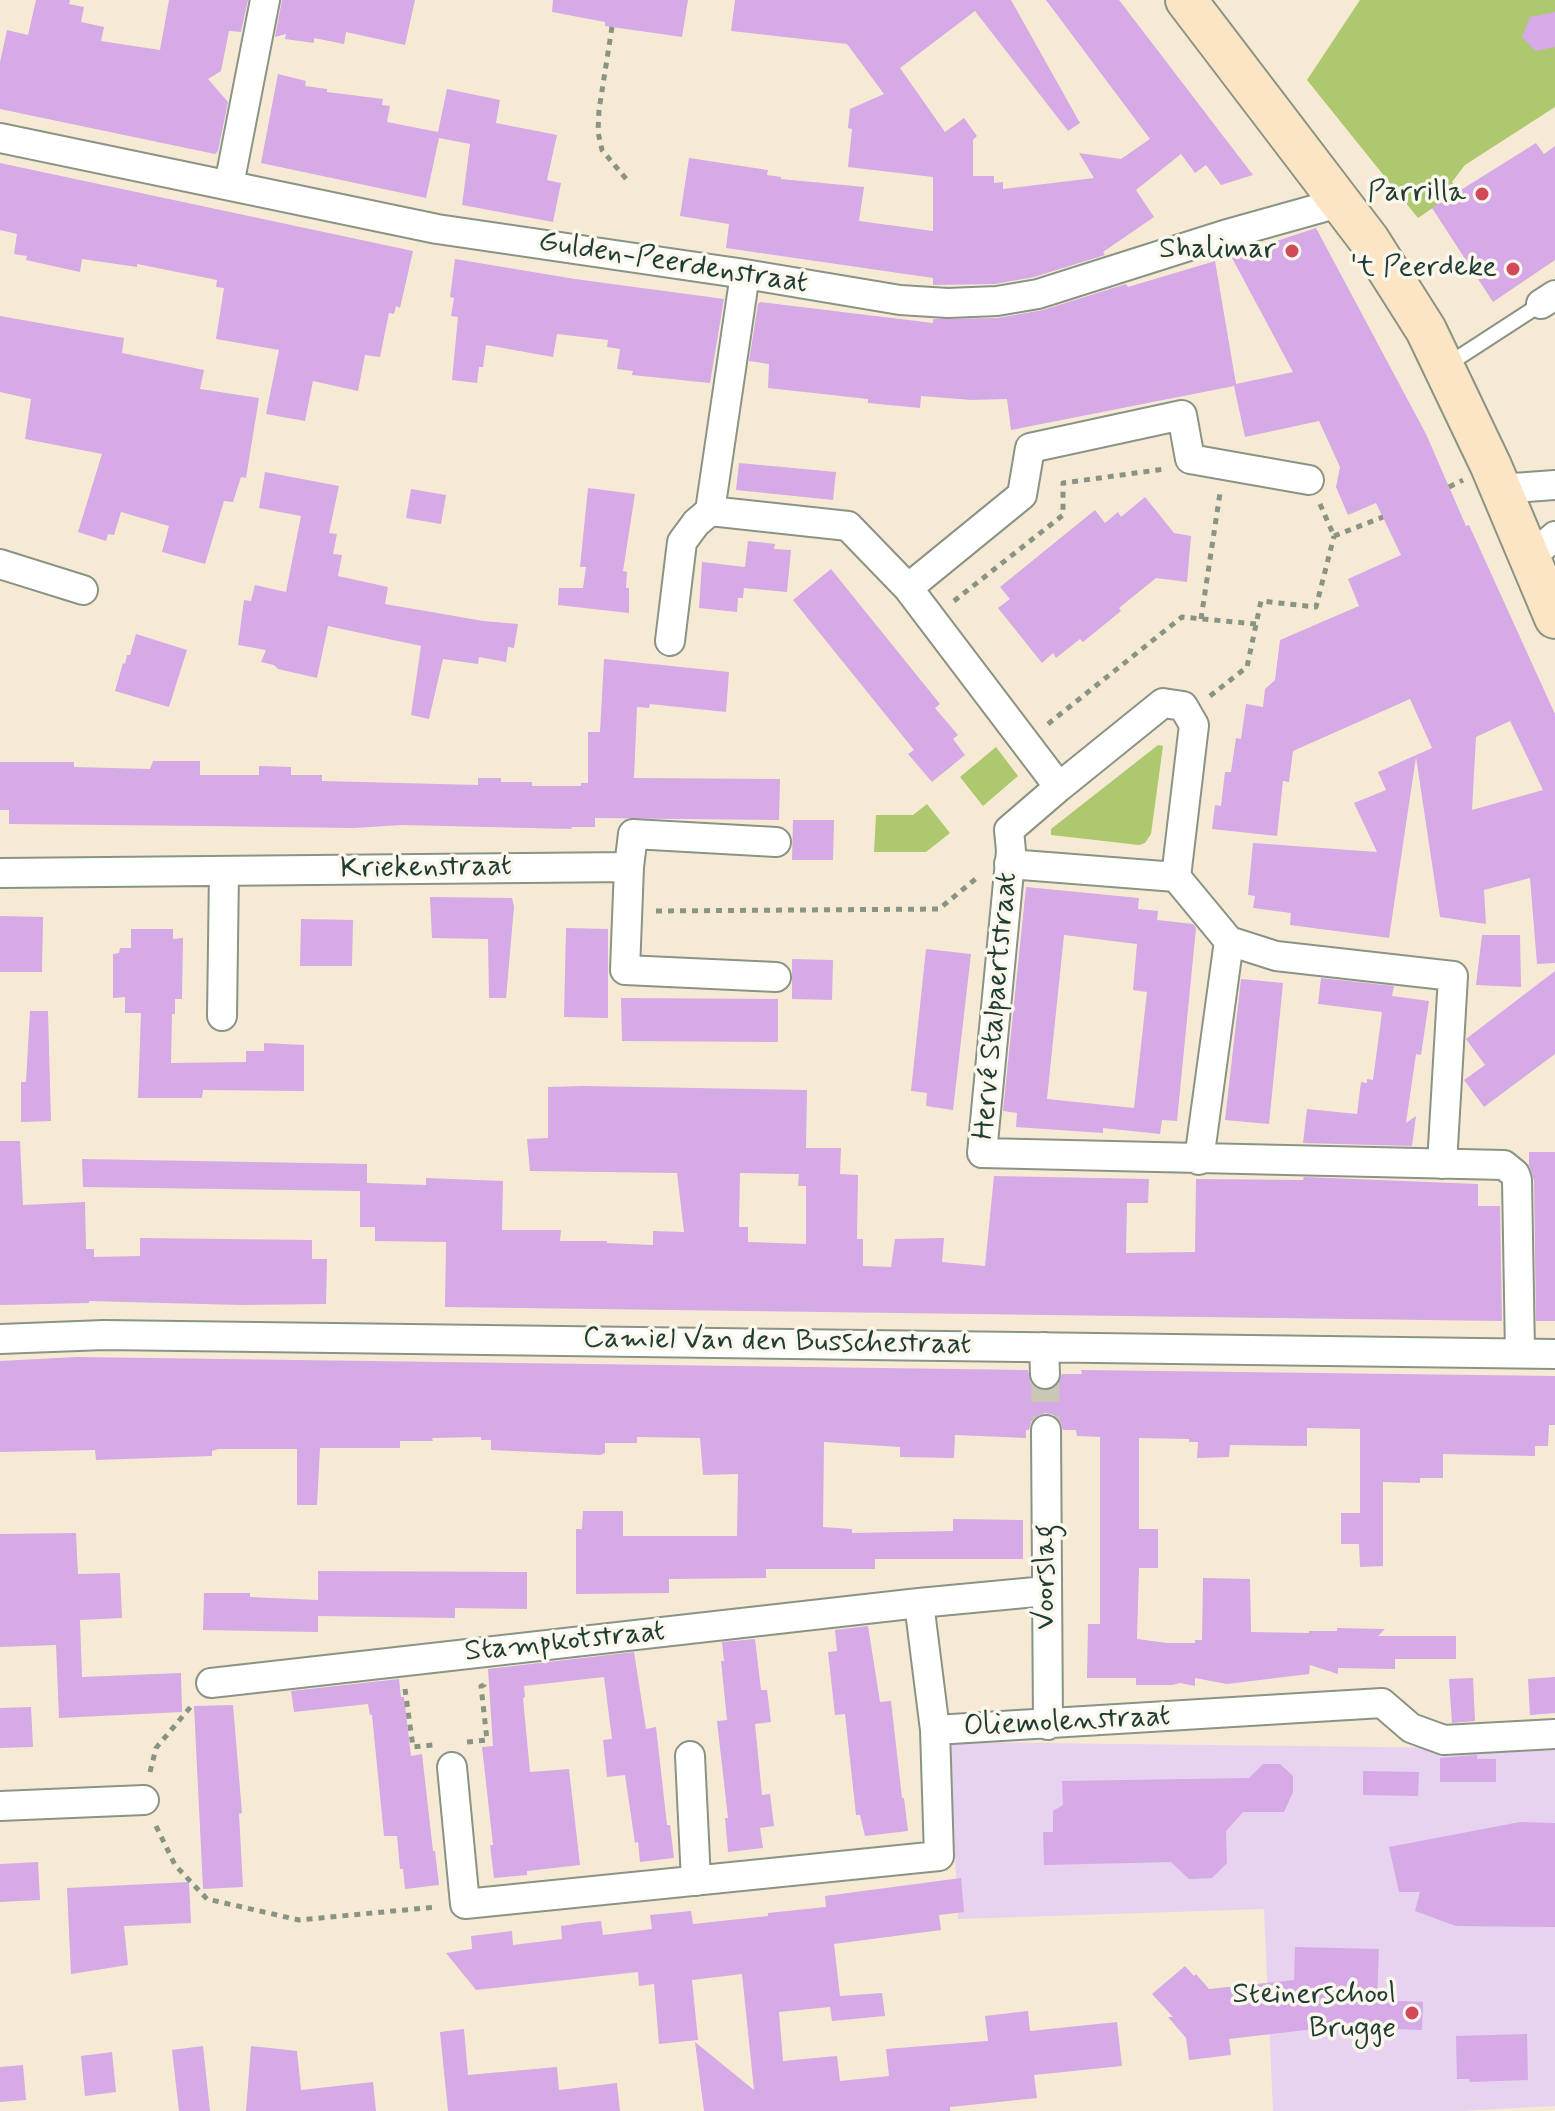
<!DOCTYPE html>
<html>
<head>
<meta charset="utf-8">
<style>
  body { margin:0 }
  canvas { display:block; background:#f6ead5 }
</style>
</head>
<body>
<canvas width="1555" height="2111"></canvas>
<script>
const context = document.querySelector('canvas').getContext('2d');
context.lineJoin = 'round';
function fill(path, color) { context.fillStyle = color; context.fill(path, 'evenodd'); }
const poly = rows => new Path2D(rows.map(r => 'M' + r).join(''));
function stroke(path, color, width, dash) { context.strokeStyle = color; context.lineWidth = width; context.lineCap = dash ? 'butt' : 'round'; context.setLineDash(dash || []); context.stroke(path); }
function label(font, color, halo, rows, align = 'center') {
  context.font = font + ' Mynerve,sans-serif'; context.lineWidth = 7; context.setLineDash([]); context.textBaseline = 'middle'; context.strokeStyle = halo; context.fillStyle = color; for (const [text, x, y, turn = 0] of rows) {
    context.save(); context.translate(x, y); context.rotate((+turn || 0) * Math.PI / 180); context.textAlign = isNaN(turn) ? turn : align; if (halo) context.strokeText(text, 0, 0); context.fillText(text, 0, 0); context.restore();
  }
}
const built = poly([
  [950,1742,1555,1749,1555,2106,1459,2111,1273,2111,1264,1909,958,1919]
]);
const green = poly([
  [1360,0,1555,0,1555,107,1465,165,1452,182,1458,191,1418,218,1307,80],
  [1158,745,1163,746,1151,834,1145,843,1139,845,1051,835,1051,829],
  [996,747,1018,776,983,806,960,777],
  [927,804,950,833,926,852,874,852,876,815,913,815]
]);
const building = poly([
  [36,0,70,0,69,4,84,7,81,22,104,27,101,41,160,50,169,0,248,0,241,32,229,31,221,71,208,79,228,102,218,151,215,154,0,109,0,62,7,30,28,35],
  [282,0,415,0,405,45,346,32,344,44,314,38,314,43,285,39,286,34,275,37],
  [553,0,688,0,682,37,605,26,605,22,552,12],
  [735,0,1011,0,1080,123,1068,131,975,11,900,68,945,132,964,118,977,136,973,140,973,176,994,176,994,183,1003,182,1003,189,1094,178,1079,153,1121,159,1150,139,1046,0,1119,0,1253,175,1221,185,1206,165,1195,173,1181,154,1136,190,1154,217,1103,252,1105,255,1034,277,995,284,933,285,933,278,726,248,729,224,680,216,689,158,768,170,767,175,781,177,781,179,864,187,859,221,933,231,933,177,848,167,852,129,848,128,850,109,884,94,847,44,731,31],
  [1555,12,1555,47,1535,51,1522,37,1530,17],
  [278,74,306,81,305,86,327,89,327,92,383,99,382,105,390,106,387,122,438,132,447,89,500,100,496,123,557,135,547,180,561,183,553,222,462,205,470,144,439,138,426,198,261,163],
  [1536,143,1544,154,1555,146,1555,260,1493,302,1432,208],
  [0,163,413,251,400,308,396,306,394,314,389,313,380,357,365,355,358,391,313,381,305,421,266,414,279,350,216,339,224,288,216,287,217,280,137,264,137,267,82,259,80,272,26,260,27,256,14,254,17,234,0,230],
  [1316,228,1426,434,1466,526,1469,525,1555,714,1555,963,1537,964,1530,878,1484,890,1486,924,1440,917,1416,757,1389,938,1290,925,1291,913,1253,908,1255,896,1248,895,1253,843,1377,852,1354,803,1386,790,1378,772,1432,748,1410,699,1293,751,1289,782,1283,781,1277,836,1212,829,1215,805,1221,806,1225,772,1231,772,1236,738,1241,739,1246,704,1263,707,1265,689,1275,680,1280,640,1359,606,1348,579,1401,555,1376,503,1348,515,1336,487,1340,467,1319,421,1245,437,1234,386,1011,430,1007,399,971,400,921,396,920,408,868,403,868,399,768,388,769,364,749,361,758,304,760,302,933,323,933,319,998,318,1043,310,1126,284,1128,287,1215,261,1236,384,1293,372,1231,256],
  [1510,721,1543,790,1472,810,1476,737],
  [455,259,575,279,724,299,710,383,632,375,633,371,617,369,620,349,607,347,608,340,557,334,553,357,486,345,483,367,479,367,477,383,452,380,458,317,451,316,454,298,450,297],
  [0,316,124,338,122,353,204,370,200,389,259,398,246,478,241,477,233,502,224,501,205,564,162,552,169,526,121,512,114,535,108,534,106,541,78,532,102,454,25,439,31,399,0,392],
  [739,463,836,472,833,500,736,490],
  [265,472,339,486,329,533,337,534,333,554,342,555,338,576,388,587,385,604,483,621,518,624,514,648,508,647,506,662,479,657,478,664,443,659,429,719,411,715,421,646,328,626,317,678,278,669,274,665,261,662,266,650,238,645,244,600,251,601,255,585,286,592,301,516,259,508],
  [588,488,635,494,623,571,627,572,626,588,629,588,629,613,558,605,559,588,583,588,586,567,580,567],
  [411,489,446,495,441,524,406,518],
  [1145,497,1174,533,1191,536,1187,582,1156,578,1119,608,1121,611,1083,642,1080,639,1056,658,1053,653,1042,663,998,608,1010,599,1000,587,1095,510,1105,523,1118,512,1121,517],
  [748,541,775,544,774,549,791,550,787,592,744,588,743,598,738,598,737,612,699,608,702,562,745,567],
  [831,569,940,704,935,708,958,735,953,739,965,755,932,782,908,754,914,750,793,600],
  [136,634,187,650,169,707,115,691,123,663,125,664,127,655,130,655],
  [604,659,729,672,726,712,650,704,649,708,637,707,634,778,780,779,779,820,595,818,595,827,571,827,572,829,402,825,353,828,205,826,9,824,9,810,0,810,0,762,74,762,74,767,150,769,153,761,200,761,200,775,259,775,259,766,291,767,291,775,322,775,322,781,478,785,478,778,501,778,501,782,532,782,532,786,581,786,581,783,588,783,588,732,600,732],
  [793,820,834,820,833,860,792,860],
  [1026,887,1139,898,1138,909,1158,911,1157,920,1193,924,1196,928,1177,1121,1162,1120,1160,1134,1103,1128,1103,1133,1016,1127,1017,1113,1003,1111],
  [1064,935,1137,944,1133,990,1147,992,1134,1108,1047,1099],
  [430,897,512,898,514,907,506,998,489,998,488,939,432,938],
  [0,916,43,917,42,972,0,972],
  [301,919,353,920,352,966,300,966],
  [566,928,608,929,608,1018,564,1017],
  [131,929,173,929,173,939,183,938,182,999,175,999,175,1014,172,1014,171,1063,246,1062,246,1051,264,1051,264,1043,304,1045,304,1091,203,1090,202,1098,138,1098,141,1013,125,1013,125,997,113,998,113,954,119,953,120,948,131,948],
  [1482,935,1520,935,1521,987,1476,985],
  [926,949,971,954,953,1110,926,1106,927,1093,911,1091],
  [792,959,833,960,832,1000,792,999],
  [1555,971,1555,1054,1484,1107,1464,1080,1485,1065,1466,1039],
  [1321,978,1394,986,1392,996,1429,1001,1421,1055,1416,1054,1406,1123,1416,1116,1412,1146,1303,1143,1307,1109,1357,1114,1361,1082,1367,1083,1367,1079,1373,1080,1382,1012,1318,1004],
  [1241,979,1283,983,1269,1124,1225,1120],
  [621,998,778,999,778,1042,622,1041],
  [30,1011,48,1011,51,1121,21,1122,21,1082,26,1082],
  [584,1086,807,1090,806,1148,841,1148,840,1174,858,1175,857,1239,863,1239,863,1266,891,1267,895,1239,944,1238,942,1262,985,1266,994,1176,1149,1179,1148,1203,1127,1203,1126,1253,1195,1252,1196,1179,1303,1180,1304,1177,1478,1184,1478,1206,1500,1206,1502,1321,445,1307,446,1242,375,1241,375,1227,360,1227,360,1191,83,1187,82,1159,367,1164,367,1183,426,1185,426,1178,503,1181,502,1230,561,1230,560,1241,607,1241,607,1243,653,1245,653,1231,684,1232,677,1173,530,1171,527,1139,548,1138,548,1087],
  [740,1173,799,1174,798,1186,806,1186,806,1244,748,1242,748,1227,739,1227],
  [0,1141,20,1141,23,1205,85,1202,86,1249,94,1249,94,1257,140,1256,140,1238,312,1240,312,1259,327,1259,326,1304,241,1305,89,1301,89,1303,0,1305],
  [1529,1152,1555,1152,1555,1321,1536,1321,1534,1180,1529,1165],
  [77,1357,1028,1370,1031,1384,1045,1391,1055,1388,1062,1374,1082,1374,1081,1370,1555,1376,1555,1425,1549,1425,1548,1446,1535,1446,1535,1456,1443,1454,1443,1478,1420,1478,1420,1483,1383,1482,1383,1566,1360,1567,1359,1544,1341,1544,1341,1513,1360,1513,1360,1429,1307,1428,1307,1446,1230,1445,1229,1457,1197,1458,1198,1442,1189,1442,1189,1439,1139,1438,1139,1529,1158,1529,1158,1568,1139,1568,1137,1639,1167,1643,1195,1643,1195,1640,1202,1640,1203,1578,1250,1579,1251,1632,1309,1633,1309,1631,1337,1631,1337,1628,1385,1629,1378,1636,1456,1636,1456,1659,1395,1659,1395,1669,1338,1668,1338,1674,1310,1665,1309,1674,1227,1684,1195,1678,1195,1686,1180,1683,1173,1685,1136,1685,1136,1678,1087,1678,1088,1624,1100,1624,1100,1437,1077,1436,1076,1430,1063,1430,1060,1421,1054,1415,1045,1413,1037,1416,1031,1422,1029,1430,1026,1430,1026,1438,955,1435,954,1458,900,1457,900,1447,824,1442,823,1527,852,1529,852,1533,953,1531,953,1519,1023,1520,1023,1559,875,1559,875,1569,766,1569,766,1578,669,1579,669,1593,576,1594,576,1529,582,1529,583,1511,623,1511,623,1536,737,1536,738,1474,703,1475,700,1438,637,1437,637,1443,605,1443,605,1453,600,1455,491,1450,491,1440,481,1440,481,1437,432,1438,433,1441,400,1441,400,1448,320,1448,317,1505,297,1505,297,1449,218,1449,212,1451,212,1456,96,1460,95,1450,0,1452,0,1361],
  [76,1533,78,1574,120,1573,122,1618,80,1620,82,1677,181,1673,182,1712,59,1718,56,1645,0,1647,0,1534],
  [318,1571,527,1572,527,1609,455,1608,455,1618,318,1616,318,1603,318,1632,203,1630,204,1593,250,1593,250,1597,318,1600],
  [868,1626,880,1702,891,1701,902,1798,904,1798,908,1831,865,1836,860,1815,856,1815,845,1714,835,1715,828,1652,837,1651,835,1630],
  [755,1639,761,1690,767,1690,771,1722,755,1724,762,1795,770,1794,774,1826,760,1828,763,1848,728,1852,725,1818,728,1818,717,1721,727,1720,721,1661,724,1661,722,1642],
  [634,1652,646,1729,656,1727,667,1825,670,1825,674,1858,640,1862,638,1842,635,1843,625,1775,607,1777,603,1740,612,1739,604,1677,524,1686,525,1697,523,1698,530,1772,569,1769,580,1865,527,1871,527,1875,494,1878,490,1845,493,1845,482,1747,493,1746,488,1669],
  [1555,1677,1555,1713,1530,1715,1528,1679],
  [1473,1678,1475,1721,1452,1723,1449,1679],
  [399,1679,401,1697,404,1697,411,1756,422,1754,433,1851,435,1851,439,1885,405,1889,403,1869,400,1869,397,1836,384,1836,372,1715,370,1715,368,1704,294,1712,291,1691],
  [233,1705,242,1813,239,1814,243,1887,203,1889,194,1706],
  [31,1707,33,1747,0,1748,0,1708],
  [1477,1755,1477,1759,1496,1759,1496,1782,1440,1782,1440,1758],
  [1263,1764,1280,1764,1293,1776,1293,1792,1284,1812,1243,1812,1226,1831,1227,1863,1212,1878,1189,1879,1171,1862,1044,1865,1043,1832,1053,1832,1053,1811,1063,1805,1062,1781,1249,1778],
  [1363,1771,1419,1772,1418,1796,1363,1795],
  [1520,1822,1555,1823,1555,1927,1456,1926,1415,1911,1420,1892,1399,1892,1389,1847],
  [38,1862,40,1900,0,1902,0,1864],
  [961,1878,964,1912,939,1915,941,1930,834,1944,840,1996,882,1993,885,2016,832,2021,830,2007,779,2012,783,2061,837,2056,840,2081,889,2076,886,2049,988,2041,985,2016,1028,2011,1030,2031,1117,2022,1122,2066,1034,2075,1037,2098,950,2107,950,2111,704,2111,695,2042,754,2090,742,1974,692,1980,698,2040,659,2044,654,1984,639,1986,638,1972,476,1990,446,1953,472,1949,471,1936,512,1931,513,1945,562,1939,561,1926,581,1923,601,1921,603,1935,652,1929,650,1915,691,1911,693,1924,768,1916,768,1913,826,1907,825,1896],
  [189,1882,191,1923,124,1926,128,1965,71,1974,67,1888],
  [1295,1947,1379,1949,1377,2000,1423,2002,1422,2030,1331,2027,1229,2039,1231,2055,1189,2060,1186,2038,1168,2017,1173,2017,1152,1994,1185,1966,1194,1976,1196,1974,1209,1989,1294,1980],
  [464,2029,468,2075,557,2067,559,2090,617,2083,620,2111,448,2111,440,2032],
  [1527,2034,1528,2080,1470,2082,1469,2079,1457,2079,1456,2036],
  [203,2046,210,2111,179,2111,172,2050],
  [251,2046,297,2051,301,2090,373,2082,376,2111,246,2111],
  [112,2052,116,2092,85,2096,81,2056],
  [23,2065,26,2100,0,2102,0,2067]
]);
const streetTunnel = poly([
  [1045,1374,1046,1430]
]);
const path = poly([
  [612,27,599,110,598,132,602,150,627,180],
  [1449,487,1463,480],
  [1320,504,1334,536],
  [1334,536,1383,517],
  [954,601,1063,515,1063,483,1165,469],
  [1201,619,1220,493],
  [1210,696,1247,667,1261,601,1316,607,1334,536],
  [1048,724,1182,617,1256,624],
  [656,911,939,909,978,877],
  [405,1689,413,1747,433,1745],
  [467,1742,487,1740,481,1686,484,1685,484,1681],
  [150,1772,156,1748,193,1704],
  [156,1826,175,1865,207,1899,299,1920,436,1907]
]);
const lane = poly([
  [1447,365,1541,304]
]);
const street = poly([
  [0,138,437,229,745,274,900,300,948,303,997,301,1038,294,1224,235,1342,202],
  [229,185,265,0],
  [1541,304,1555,295],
  [1500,489,1555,485],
  [710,511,745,274],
  [1531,557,1555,536],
  [0,564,83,590],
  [908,588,1022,495,1030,448,1182,415,1190,459,1309,480],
  [670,641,682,542,696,523,710,511,848,526,908,588,1059,787,1009,830,1011,851,982,1153,1504,1165,1515,1174,1517,1180,1520,1353],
  [1059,787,1163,703,1183,706,1194,725,1176,877],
  [1009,864,1176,877,1229,941,1276,956,1453,976,1442,1164],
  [629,867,625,970,776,977],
  [0,873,629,867,633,834,776,842],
  [222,1016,224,871],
  [1199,1160,1229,941],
  [0,1339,104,1335,1555,1354],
  [1044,1347,1045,1374],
  [1046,1430,1048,1725],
  [211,1683,919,1603],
  [935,1730,919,1603,1046,1591],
  [690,1756,696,1881],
  [452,1767,465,1904,939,1856,935,1730,1382,1703,1411,1728,1444,1740,1555,1734],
  [0,1806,144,1800]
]);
const secondary = poly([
  [1186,0,1369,240,1426,330,1491,466,1555,618]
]);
const markers = [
  [1482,194,8,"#d1495b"],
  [1292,251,8,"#d1495b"],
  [1513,269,8,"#d1495b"],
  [1412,2013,8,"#d1495b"]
];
const poiNames = [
  ["Parrilla",1466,194],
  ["Shalimar",1276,251],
  ["'t Peerdeke",1497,269],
  ["Steinerschool",1396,1996],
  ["Brugge",1396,2030]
];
const streetNames = [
  ["Gulden-Peerdenstraat",673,264,9],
  ["Kriekenstraat",426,869,-1],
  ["Hervé Stalpaertstraat",997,1006,-85],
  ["Camiel Van den Busschestraat",777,1343,1],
  ["Voorslag",1047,1577,-90],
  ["Stampkotstraat",565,1643,-6],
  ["Oliemolenstraat",1067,1723,-3]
];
fill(built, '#e7d2ef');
fill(green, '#adc86e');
fill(building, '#d5aae6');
stroke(streetTunnel, '#cbc7b5', 28, [28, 14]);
stroke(lane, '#8a9484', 18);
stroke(street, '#8a9484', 32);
stroke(secondary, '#8a9484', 44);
stroke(path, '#8a9484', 5, [6, 6]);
stroke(lane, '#fff', 14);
stroke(street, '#fff', 28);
stroke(secondary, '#fce5c4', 40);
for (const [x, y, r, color] of markers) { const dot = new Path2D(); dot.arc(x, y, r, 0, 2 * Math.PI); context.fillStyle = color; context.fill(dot); stroke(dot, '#fbf7ec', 3); }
label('30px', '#1f3d34', '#fbf7ec', poiNames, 'right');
label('30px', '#1f3d34', '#fbf7ec', streetNames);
</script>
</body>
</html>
